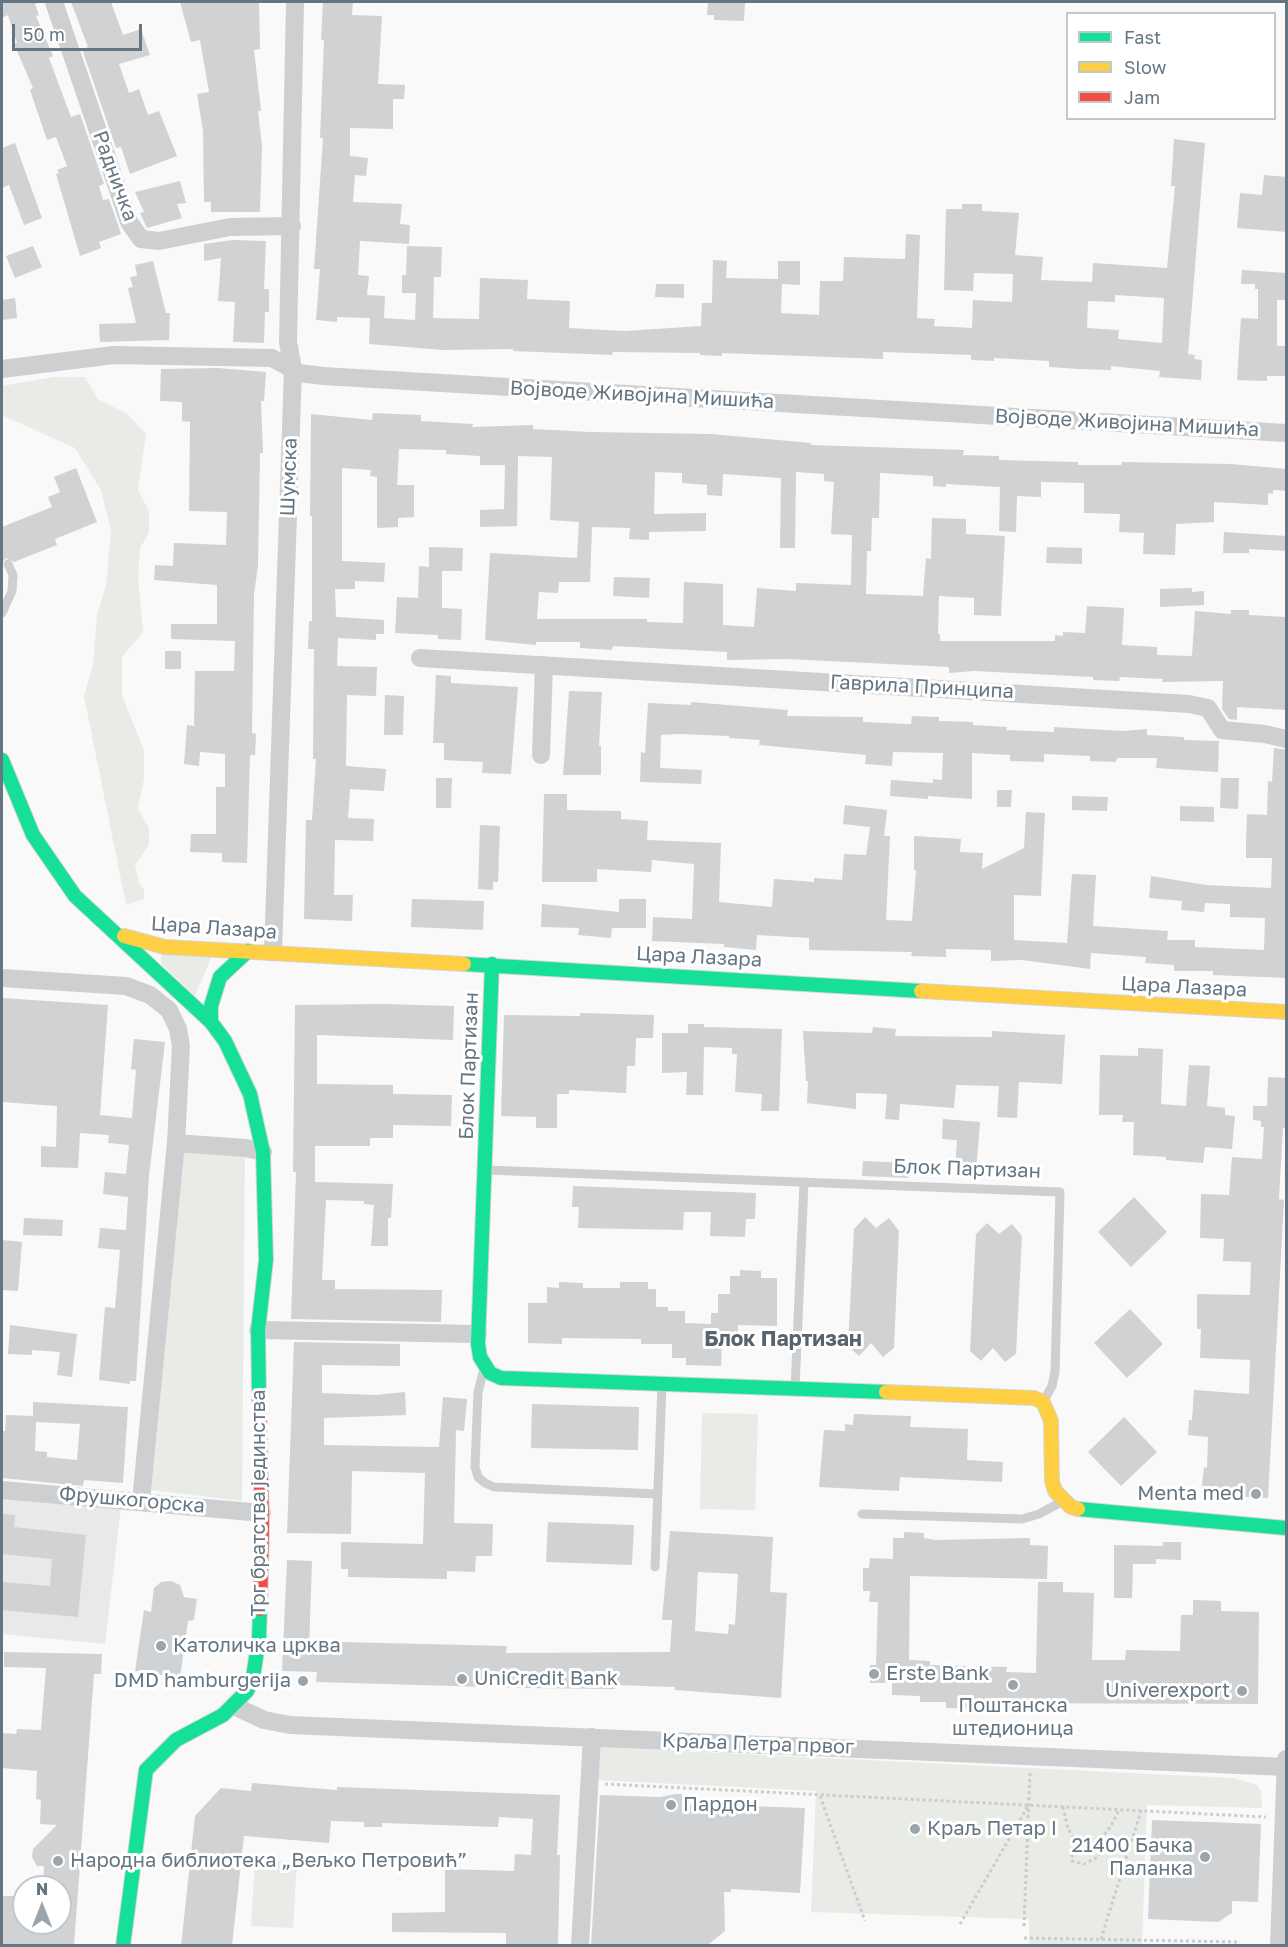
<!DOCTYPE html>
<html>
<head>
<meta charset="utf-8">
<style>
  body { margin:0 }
  #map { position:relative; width:1288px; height:1947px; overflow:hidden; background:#f9f9f9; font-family:"Golos Text",sans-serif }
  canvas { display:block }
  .frame { position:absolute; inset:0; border:3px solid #657683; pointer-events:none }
  .legend { position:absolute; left:1066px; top:12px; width:210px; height:108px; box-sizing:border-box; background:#fff; border:2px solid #c1c8cd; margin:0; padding:8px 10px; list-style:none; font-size:18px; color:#657683 }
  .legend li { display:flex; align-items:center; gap:12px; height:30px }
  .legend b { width:30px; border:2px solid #c1c8cd }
  .north { position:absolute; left:12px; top:1875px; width:60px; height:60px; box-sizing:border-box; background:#fff; border:2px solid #c1c8cd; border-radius:50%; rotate:0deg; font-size:16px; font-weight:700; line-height:24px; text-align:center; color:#657683 }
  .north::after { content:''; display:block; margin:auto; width:21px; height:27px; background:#99a4ac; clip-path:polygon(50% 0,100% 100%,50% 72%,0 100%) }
  .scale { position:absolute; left:12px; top:24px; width:130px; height:27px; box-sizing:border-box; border:3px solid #657683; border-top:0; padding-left:8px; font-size:18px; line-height:21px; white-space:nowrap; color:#657683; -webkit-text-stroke:4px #fff; paint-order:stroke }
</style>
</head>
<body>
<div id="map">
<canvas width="1288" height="1947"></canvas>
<div class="frame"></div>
<ul class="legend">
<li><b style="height:8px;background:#16e098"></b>Fast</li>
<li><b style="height:8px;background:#ffcf43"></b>Slow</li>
<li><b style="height:8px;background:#f24e42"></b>Jam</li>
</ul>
<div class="north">N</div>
<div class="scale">50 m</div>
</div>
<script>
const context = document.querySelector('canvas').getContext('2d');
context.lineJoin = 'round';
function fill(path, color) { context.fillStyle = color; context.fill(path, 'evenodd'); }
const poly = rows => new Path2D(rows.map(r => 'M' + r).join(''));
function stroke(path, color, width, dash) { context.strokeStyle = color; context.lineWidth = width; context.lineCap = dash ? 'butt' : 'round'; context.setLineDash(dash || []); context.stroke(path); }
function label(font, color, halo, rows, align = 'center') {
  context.font = font + ' "Golos Text",sans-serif'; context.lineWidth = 6; context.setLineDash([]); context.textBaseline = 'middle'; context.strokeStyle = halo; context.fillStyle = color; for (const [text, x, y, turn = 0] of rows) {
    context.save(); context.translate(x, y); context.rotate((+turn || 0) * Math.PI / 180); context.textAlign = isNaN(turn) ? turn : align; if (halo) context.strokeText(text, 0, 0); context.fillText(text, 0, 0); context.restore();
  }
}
const built = poly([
  [2,1497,121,1506,105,1644,2,1634]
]);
const green = poly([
  [54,377,85,377,98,399,127,414,146,434,138,490,149,511,149,533,140,548,138,577,143,632,122,657,122,696,144,750,144,779,138,809,149,828,149,845,135,865,139,883,144,890,144,899,126,905,84,696,93,664,97,615,106,586,111,531,101,490,75,448,2,415,2,386],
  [161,954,212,956,195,996,161,963],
  [184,1150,245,1155,242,1501,151,1490],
  [702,1413,758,1414,755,1510,700,1509],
  [598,1747,1234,1778,1257,1785,1261,1791,1262,1808,1147,1805,1142,1945,1029,1946,1029,1919,811,1912,816,1791,596,1780],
  [255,1860,297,1862,293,1928,251,1926]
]);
const building = poly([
  [2,2,40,2,35,4,39,15,36,16,53,56,49,58,71,117,80,114,104,184,99,186,103,200,109,199,118,225,121,234,99,242,101,248,80,256,56,174,59,173,57,170,67,166,56,137,47,140,30,90,33,88,14,44,17,43,8,15,2,18],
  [71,2,111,2,123,35,141,29,150,55,119,64,129,93,139,89,148,115,159,111,177,156,130,174,121,147,116,148,82,49,88,47],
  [180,2,259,2,260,49,254,50,261,111,258,111,262,146,260,212,211,212,211,202,204,202,203,131,197,94,209,92,200,40,191,42],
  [323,2,353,2,352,15,382,16,378,84,405,85,404,99,393,99,393,129,350,128,350,156,368,158,366,176,355,175,353,202,402,204,400,224,410,225,409,244,360,241,358,275,369,276,367,295,385,296,384,318,415,320,416,293,402,293,402,275,406,275,407,246,442,247,441,277,434,277,433,318,479,319,480,278,528,280,527,299,570,301,569,328,625,331,701,326,702,303,712,303,713,260,727,261,726,278,778,279,778,261,800,261,800,285,782,284,781,313,819,315,820,281,843,281,844,257,905,259,906,234,920,235,917,318,935,319,934,326,972,328,973,300,1012,302,1013,274,974,273,973,291,944,290,946,209,962,209,962,204,982,204,982,211,1019,213,1015,255,1043,257,1041,280,1092,282,1093,263,1167,268,1175,186,1171,186,1174,139,1205,143,1188,354,1195,355,1194,359,1202,360,1201,380,1159,377,1160,371,1111,366,1111,370,1079,369,1049,367,1049,361,994,358,994,361,971,360,971,355,883,352,883,359,722,353,722,356,700,355,700,353,613,352,612,355,513,351,513,349,443,350,369,344,370,318,337,317,337,322,316,320,320,269,314,269,323,138,320,138,324,40,321,40],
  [1115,295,1164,298,1162,343,1118,339,1119,330,1087,328,1088,301,1115,302],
  [708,2,745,3,744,21,714,20,714,15,707,15],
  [15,143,42,218,24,225,9,185,2,188,2,148],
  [1264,175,1287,177,1287,232,1237,228,1240,193,1262,195],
  [180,181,186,203,177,204,182,218,147,228,140,213,144,212,135,192],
  [233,240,266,241,264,289,269,289,269,312,265,312,264,343,233,342,235,302,218,301,221,258,204,261,204,244],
  [33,246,42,267,15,278,6,256],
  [153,261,166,313,170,313,169,340,100,342,99,324,136,323,128,288,133,287,130,277,137,276,135,265],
  [1242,270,1287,273,1287,300,1277,300,1277,346,1287,346,1287,376,1267,376,1267,381,1237,380,1241,318,1258,319,1258,289,1255,289,1255,284,1241,284],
  [656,284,684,284,684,298,655,297],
  [15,298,17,318,2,320,2,300],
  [218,368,266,372,264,401,261,401,263,453,260,453,258,566,254,594,252,733,256,734,255,755,250,755,247,863,222,862,222,853,190,852,191,834,216,834,216,787,225,787,225,754,200,752,199,766,184,764,187,725,194,726,195,671,234,671,235,641,171,639,171,624,217,624,217,585,154,580,155,565,173,566,174,543,226,545,227,512,189,511,190,422,182,421,182,402,160,401,161,369],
  [373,413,421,415,421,421,473,424,472,427,533,425,533,429,590,432,711,434,811,443,811,445,964,450,963,455,999,456,999,460,1078,462,1078,465,1121,465,1122,462,1231,464,1287,469,1287,491,1273,490,1273,494,1268,493,1268,505,1214,502,1214,522,1176,524,1175,555,1143,554,1144,533,1119,532,1120,514,1084,513,1084,483,1041,482,1041,497,1017,496,1016,532,999,531,1000,487,946,484,946,487,933,486,933,476,880,473,879,518,872,518,871,551,867,551,866,594,923,596,926,558,931,559,932,518,966,519,966,534,1005,536,1001,616,974,615,974,598,939,596,938,634,940,634,940,641,1055,641,1055,635,1063,636,1063,632,1085,633,1087,606,1124,608,1122,645,1157,647,1157,655,1192,656,1195,611,1231,614,1231,610,1249,610,1249,615,1287,617,1287,710,1237,707,1237,720,1229,719,1222,709,1223,681,1162,682,1163,679,1120,677,1119,681,1093,680,1093,677,974,671,949,673,949,667,788,659,727,660,727,652,613,646,612,650,580,648,580,642,536,642,536,645,485,640,490,553,577,558,579,522,550,520,552,457,518,456,517,526,480,527,480,510,504,509,505,465,480,465,480,456,446,454,446,450,399,449,397,485,414,485,414,517,398,518,398,527,377,528,377,477,370,476,371,470,342,468,342,561,385,563,384,582,355,581,355,589,335,589,336,617,384,620,384,634,376,634,376,640,338,638,337,666,377,667,376,696,347,695,346,766,386,769,384,791,350,789,348,818,374,819,373,841,335,840,334,895,353,895,352,921,304,919,306,820,312,820,316,759,313,759,314,649,308,649,309,621,312,621,312,516,310,516,311,414,372,420],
  [655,472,682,473,682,483,707,485,707,495,722,496,723,474,781,478,780,548,795,548,796,472,824,474,824,481,834,482,831,534,852,535,851,585,796,583,796,591,757,588,754,627,723,625,723,584,684,582,683,623,647,622,647,619,537,619,539,592,558,593,559,582,590,582,592,527,630,528,629,539,649,540,649,532,706,531,706,513,654,514],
  [76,468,97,522,55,539,57,545,14,562,6,558,2,563,2,527,52,507,48,497,60,492,54,477],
  [1224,532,1287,536,1287,551,1249,549,1249,553,1223,553],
  [429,547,463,548,462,571,442,571,442,608,462,609,461,640,438,639,438,635,395,633,397,597,418,598,419,566,429,567],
  [1047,547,1082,548,1082,564,1046,563],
  [614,577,650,578,649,598,613,596],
  [1192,588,1192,592,1204,591,1204,605,1160,607,1160,589],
  [165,651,181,651,181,669,165,669],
  [436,675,451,676,451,683,518,687,511,774,482,773,483,762,444,760,444,743,433,743],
  [569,691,602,692,599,746,601,746,601,775,563,775],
  [385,695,404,696,403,735,384,735],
  [691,702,788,710,787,716,863,717,863,722,907,724,911,724,912,716,939,717,939,721,973,722,973,725,1007,727,1006,730,1054,732,1054,727,1123,731,1147,729,1147,735,1184,737,1184,740,1219,741,1218,772,1156,768,1157,758,1117,758,1116,762,1090,761,1090,756,1044,754,1044,762,1010,761,1010,755,972,753,972,799,928,796,928,799,890,796,891,780,933,783,933,779,942,780,943,753,893,752,892,766,865,764,866,755,759,745,760,740,729,738,729,736,680,734,661,735,660,768,702,770,701,784,640,782,641,752,645,753,648,703,691,705],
  [1274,748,1287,750,1287,978,1213,975,1213,971,1174,971,1174,965,1145,963,1146,957,1091,953,1090,969,1022,960,991,961,991,950,946,949,946,957,911,956,912,952,809,950,809,938,757,935,756,950,724,947,724,944,652,941,653,917,692,919,694,864,652,860,651,872,597,869,597,882,542,882,544,794,567,794,567,810,621,811,621,819,648,821,647,840,721,843,719,902,772,907,774,879,814,882,814,878,842,880,844,854,866,855,870,827,843,824,845,805,887,810,884,836,890,836,886,920,912,921,916,870,914,870,914,836,961,839,960,852,983,853,982,869,1024,848,1026,812,1045,813,1041,896,1014,895,1014,940,1067,943,1072,874,1096,875,1093,926,1168,931,1167,940,1195,940,1195,947,1264,950,1265,918,1230,917,1230,904,1205,903,1204,912,1181,910,1182,901,1149,898,1151,876,1206,885,1271,888,1272,858,1246,858,1246,842,1247,814,1267,815,1268,781,1272,782],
  [436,778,452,778,451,808,436,808],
  [1221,778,1239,778,1238,809,1220,808],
  [997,790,1012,790,1011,807,997,807],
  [1072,796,1108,797,1107,811,1072,810],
  [1180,806,1214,807,1214,822,1180,821],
  [480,825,500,826,498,882,493,882,493,890,478,889],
  [412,899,484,901,483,930,411,927],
  [619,899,646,899,646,928,612,928,611,938,578,935,579,928,541,927,542,904,619,912],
  [2,998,108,1005,100,1115,132,1118,136,1070,131,1069,134,1039,165,1042,149,1176,136,1381,130,1381,130,1384,99,1380,105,1307,115,1308,120,1250,98,1248,100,1228,126,1230,128,1197,103,1194,105,1172,126,1174,129,1145,108,1143,109,1135,80,1133,78,1168,41,1167,41,1146,56,1147,57,1106,2,1102],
  [384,1004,454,1006,453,1040,317,1035,317,1084,393,1085,393,1094,452,1095,451,1126,393,1125,393,1138,370,1138,370,1146,315,1146,315,1182,393,1184,391,1218,388,1218,388,1246,371,1246,374,1205,364,1204,364,1201,326,1200,322,1280,335,1280,335,1289,442,1290,441,1322,291,1319,296,1172,293,1172,295,1005],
  [580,1013,654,1015,653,1038,636,1038,635,1066,627,1066,626,1093,569,1090,569,1094,557,1094,557,1128,536,1128,536,1117,501,1116,504,1015,580,1016],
  [688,1024,704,1024,704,1027,782,1029,779,1111,761,1111,762,1094,735,1092,737,1054,732,1054,732,1048,704,1047,703,1095,686,1095,687,1072,662,1073,662,1033,688,1033],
  [873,1027,896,1029,895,1036,992,1037,992,1031,1065,1035,1062,1084,1019,1082,1017,1118,997,1117,999,1086,956,1085,954,1108,900,1104,899,1120,885,1119,887,1094,856,1093,856,1109,807,1103,808,1081,806,1081,803,1031,872,1033],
  [1138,1048,1163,1049,1161,1104,1186,1106,1189,1065,1210,1066,1207,1106,1225,1108,1225,1115,1235,1116,1232,1149,1205,1147,1203,1163,1166,1160,1166,1157,1133,1155,1134,1122,1122,1122,1123,1115,1099,1115,1100,1055,1138,1056],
  [1268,1077,1287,1078,1287,1128,1283,1128,1279,1199,1284,1200,1268,1498,1201,1495,1204,1467,1207,1468,1208,1437,1188,1435,1189,1420,1192,1420,1194,1390,1249,1394,1250,1360,1200,1358,1201,1329,1197,1329,1197,1294,1250,1295,1251,1262,1223,1261,1224,1239,1200,1238,1201,1194,1229,1195,1232,1157,1262,1159,1264,1127,1261,1127,1261,1121,1253,1120,1253,1106,1267,1106],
  [943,1119,980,1122,976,1171,955,1170,957,1140,942,1139],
  [863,1161,909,1163,908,1178,862,1176],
  [573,1186,756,1193,755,1219,746,1219,745,1237,710,1236,711,1212,684,1212,683,1230,578,1228,579,1207,572,1207],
  [1134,1197,1167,1232,1131,1267,1098,1232],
  [865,1217,876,1228,889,1218,899,1231,894,1348,883,1357,871,1343,859,1356,848,1346,854,1229],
  [24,1218,63,1220,62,1236,23,1235],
  [987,1223,999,1234,1012,1224,1022,1236,1016,1354,1005,1362,993,1348,981,1361,970,1351,976,1234],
  [2,1240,22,1242,18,1291,2,1290],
  [740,1270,761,1271,761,1278,777,1278,777,1326,738,1325,738,1344,722,1344,721,1366,686,1365,686,1358,672,1358,672,1344,641,1344,641,1339,562,1338,562,1344,528,1343,528,1303,547,1303,547,1287,559,1288,559,1282,583,1283,583,1288,620,1288,620,1282,648,1282,648,1289,656,1289,656,1307,668,1307,668,1311,685,1311,685,1323,711,1324,711,1313,718,1313,718,1294,730,1294,730,1276,740,1276],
  [1130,1309,1163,1344,1127,1378,1094,1343],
  [10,1325,77,1334,72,1377,57,1375,60,1352,32,1350,32,1355,8,1354],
  [294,1342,400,1344,400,1366,322,1365,322,1393,376,1395,405,1392,406,1415,324,1418,324,1445,439,1447,443,1397,467,1399,464,1431,456,1430,454,1523,493,1524,492,1556,476,1556,475,1572,447,1571,447,1579,348,1577,348,1569,341,1569,341,1542,423,1544,425,1473,352,1471,351,1534,287,1533],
  [33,1402,128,1407,123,1483,84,1480,83,1486,2,1478,2,1431,5,1431,6,1415,33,1416],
  [36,1422,80,1424,77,1460,47,1457,47,1452,35,1451],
  [532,1404,639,1407,638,1450,531,1448],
  [854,1414,911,1416,910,1427,968,1429,967,1460,1003,1462,1002,1482,900,1477,899,1491,819,1487,824,1430,845,1431,845,1424,853,1425],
  [1124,1417,1157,1452,1121,1486,1088,1452],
  [2,1514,15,1515,14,1527,86,1535,78,1617,2,1610,2,1582,50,1586,52,1559,2,1554],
  [548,1522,634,1525,632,1565,546,1562],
  [670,1531,773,1537,770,1592,787,1593,781,1698,675,1690,675,1687,615,1685,615,1689,523,1688,316,1682,317,1672,282,1671,287,1560,312,1561,309,1650,341,1651,341,1642,507,1646,506,1653,670,1652,672,1620,662,1620],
  [698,1572,738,1574,735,1625,729,1624,728,1634,695,1631],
  [904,1532,924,1533,924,1538,935,1540,1030,1538,1030,1545,1048,1546,1047,1579,910,1576,909,1660,930,1661,930,1665,1007,1667,1006,1672,1036,1673,1038,1582,1063,1582,1063,1592,1094,1593,1092,1660,1125,1660,1126,1650,1180,1651,1181,1615,1193,1615,1193,1600,1221,1601,1221,1611,1259,1612,1258,1704,975,1703,975,1709,946,1708,946,1702,920,1702,920,1696,892,1695,892,1683,870,1683,870,1665,876,1665,878,1602,869,1602,870,1591,863,1591,863,1568,869,1568,870,1558,893,1559,893,1538,904,1538],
  [1163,1542,1181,1542,1181,1560,1156,1559,1156,1564,1133,1564,1132,1598,1114,1598,1114,1545,1163,1546],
  [171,1581,180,1585,184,1597,197,1599,194,1620,188,1621,180,1678,135,1671,144,1610,151,1612,154,1588,161,1582],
  [4,1652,102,1654,101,1674,94,1674,74,1946,2,1946,2,1896,24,1896,24,1923,60,1923,60,1887,43,1887,44,1866,37,1866,32,1857,33,1849,57,1825,40,1824,41,1800,36,1799,37,1771,2,1768,2,1733,16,1734,17,1729,41,1730,46,1668,4,1667],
  [252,1783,337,1790,337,1787,560,1795,557,1855,560,1855,558,1946,506,1946,506,1933,392,1932,392,1913,445,1912,445,1869,514,1871,515,1854,531,1855,533,1819,499,1817,498,1827,382,1823,382,1827,364,1827,364,1822,331,1821,329,1843,244,1836,232,1946,181,1946,195,1816,221,1788,251,1791],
  [675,1794,682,1794,690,1804,805,1808,800,1893,731,1889,731,1892,724,1892,725,1931,709,1944,591,1946,600,1795,660,1797],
  [1152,1820,1261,1824,1258,1902,1232,1901,1232,1913,1218,1922,1148,1919]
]);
const path = poly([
  [605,1784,1266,1817],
  [820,1796,865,1921],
  [1063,1807,1068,1829,1079,1846,1072,1854,1072,1861,1084,1864,1098,1857,1100,1852,1097,1844,1079,1846],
  [1097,1844,1111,1826,1119,1810],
  [960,1924,1028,1806],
  [1024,1926,1030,1772],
  [1024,1938,1240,1942],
  [1101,1939,1141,1811]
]);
const lane = poly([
  [2,613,12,591,13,575,8,564],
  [486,1170,1060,1192,1055,1372,1052,1386,1043,1402],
  [484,1369,478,1392,475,1467,478,1477,485,1483,494,1487,658,1494],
  [795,1389,804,1182],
  [862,1514,1022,1519,1039,1514,1063,1501],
  [655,1567,662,1385]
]);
const street = poly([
  [54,2,129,222,141,239,159,241,230,227,292,226],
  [2,369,114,355,272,358,299,373,323,376,1286,433],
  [420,658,1189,704,1208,708,1222,730,1265,734,1286,739],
  [541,755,544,665],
  [273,952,293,369,288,342,295,2],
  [2,978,126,986,150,995,169,1010,178,1029,181,1046,176,1143],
  [258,1330,478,1334],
  [2,1490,262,1513],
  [141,1501,176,1143,246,1148,263,1152],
  [234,1706,264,1720,290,1725,1286,1767],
  [580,1946,592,1737],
  [1279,1946,1286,1759]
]);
const fast = poly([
  [2,760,33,835,75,896,211,1022,225,1041,250,1094,263,1152,266,1260,258,1330,259,1395],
  [464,964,921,991],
  [492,964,478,1344,480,1357,490,1373,501,1378,886,1392],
  [211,1022,211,1006,220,977,248,951],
  [1078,1509,1286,1528],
  [123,1946,146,1770,176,1740,223,1715,247,1691,253,1677,259,1638,260,1609]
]);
const slow = poly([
  [124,936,165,947,464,964],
  [921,991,1286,1012],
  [886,1392,1034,1398,1043,1402,1051,1421,1052,1481,1055,1491,1071,1507,1078,1509]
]);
const jam = poly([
  [259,1395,262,1526,260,1609]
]);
const markers = [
  [1256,1494,6,"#99a4ac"],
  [161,1646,6,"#99a4ac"],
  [874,1674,6,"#99a4ac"],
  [462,1679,6,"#99a4ac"],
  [303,1681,6,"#99a4ac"],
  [1013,1685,6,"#99a4ac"],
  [1242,1691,6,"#99a4ac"],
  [671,1805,6,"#99a4ac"],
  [915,1829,6,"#99a4ac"],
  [1205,1857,6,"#99a4ac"],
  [58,1861,6,"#99a4ac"]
];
const streetNames = [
  ["Радничка",115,176,70],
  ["Војводе Живојина Мишића",642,395,3],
  ["Војводе Живојина Мишића",1127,423,3],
  ["Шумска",289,477,-88],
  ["Гаврила Принципа",922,687,3],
  ["Цара Лазара",214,928,4],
  ["Цара Лазара",699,957,3],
  ["Цара Лазара",1184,987,3],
  ["Блок Партизан",469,1066,-88],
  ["Блок Партизан",967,1169,2],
  ["Фрушкогорска",132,1500,5],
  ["Трг братства јединства",259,1503,-90],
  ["Краља Петра првог",758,1744,2]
];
const poiNames = [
  ["Menta med",1244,1494,"right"],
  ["Католичка црква",173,1646],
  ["Erste Bank",886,1674],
  ["UniCredit Bank",474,1679],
  ["DMD hamburgerija",291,1681,"right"],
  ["Univerexport",1230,1691,"right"],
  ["Поштанска",1013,1706,"center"],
  ["штедионица",1013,1729,"center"],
  ["Пардон",683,1805],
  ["Краљ Петар I",927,1829],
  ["21400 Бачка",1193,1846,"right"],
  ["Паланка",1193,1869,"right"],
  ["Народна библиотека „Вељко Петровић”",70,1861]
];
const neighbourhoodNames = [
  ["Блок Партизан",783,1339]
];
fill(built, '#e8e9e9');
fill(green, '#e8ebe6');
fill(building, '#d0d2d3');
stroke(fast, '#d5d6d7', 16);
stroke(slow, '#d5d6d7', 16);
stroke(jam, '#d5d6d7', 16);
stroke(path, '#cbcccd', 3, [3, 3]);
stroke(lane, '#cecfd0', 9);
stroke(street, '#cecfd0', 18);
stroke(fast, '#16e098', 14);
stroke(slow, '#ffcf43', 14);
stroke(jam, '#f24e42', 14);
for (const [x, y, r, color] of markers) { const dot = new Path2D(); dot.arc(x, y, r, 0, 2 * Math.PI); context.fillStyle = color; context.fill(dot); stroke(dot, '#fff', 2); }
label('20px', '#657683', '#fff', streetNames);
label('20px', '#657683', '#fff', poiNames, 'left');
label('bold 21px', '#57646e', '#fff', neighbourhoodNames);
</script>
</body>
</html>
